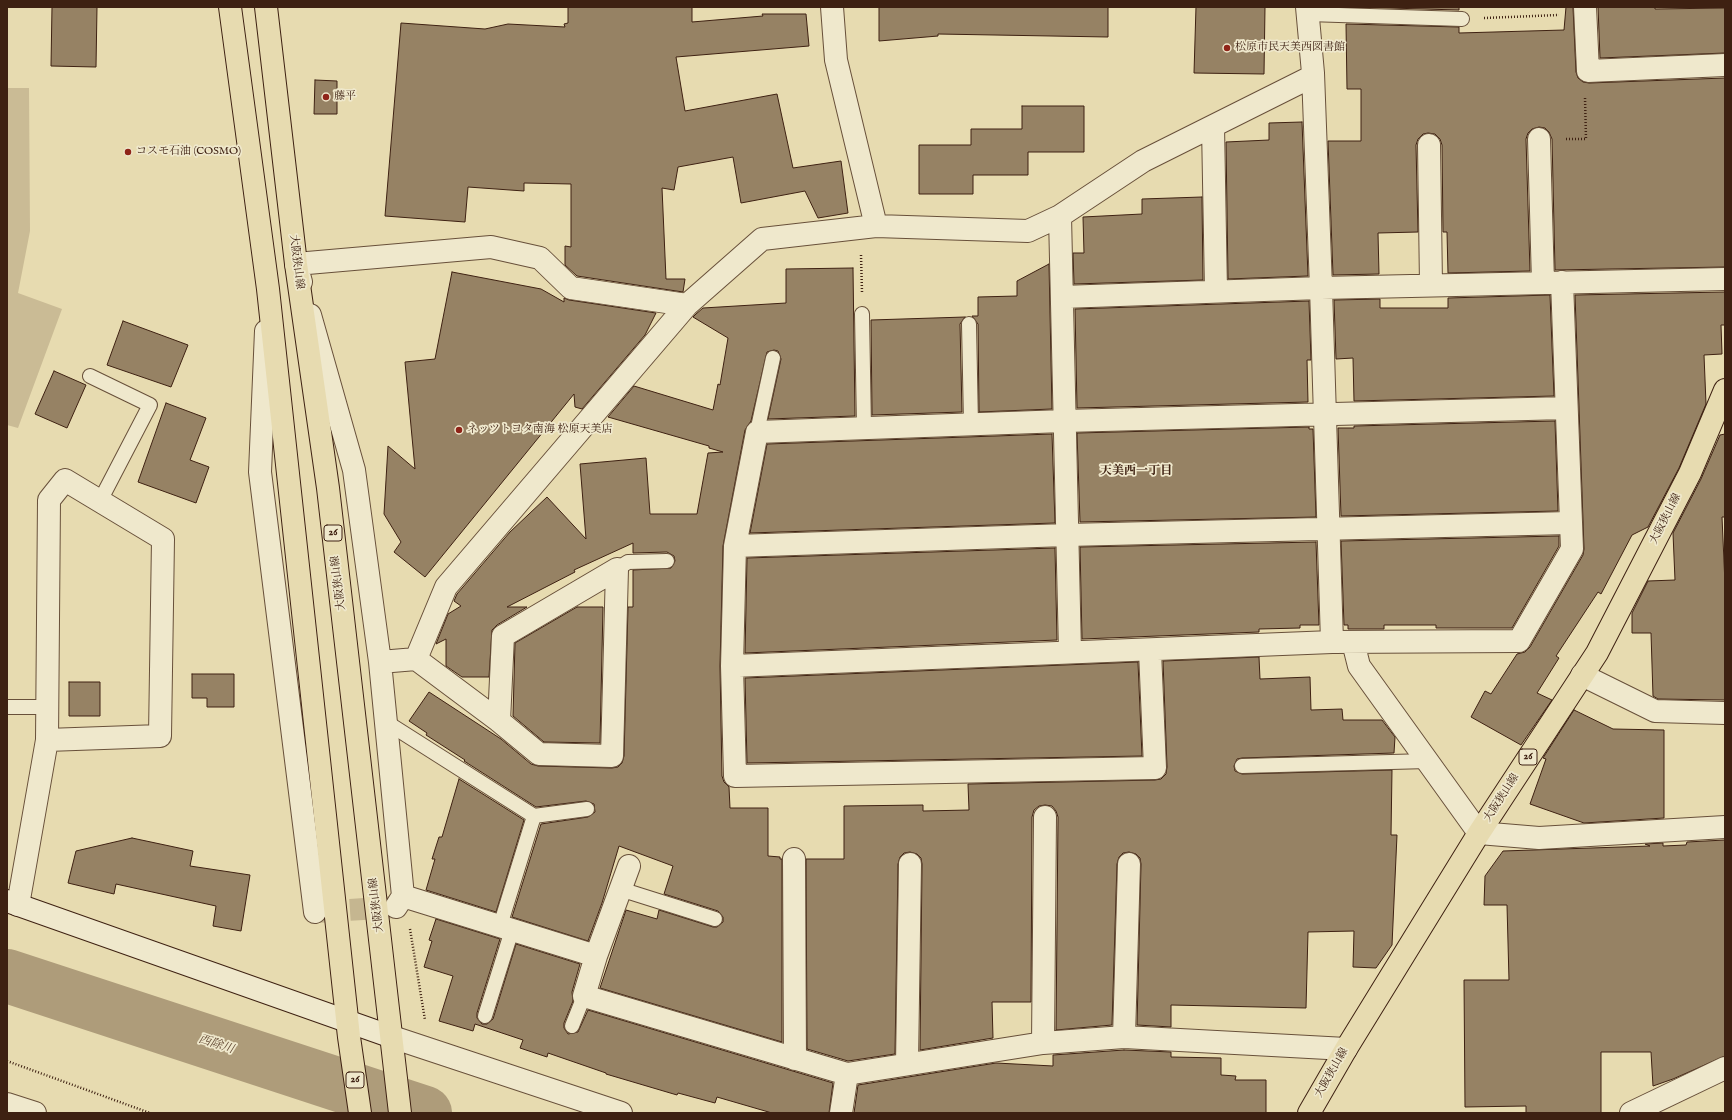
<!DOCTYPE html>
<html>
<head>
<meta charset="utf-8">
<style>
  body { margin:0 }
  #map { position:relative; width:1732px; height:1120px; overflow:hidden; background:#e7dbb0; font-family:"IM FELL English",serif }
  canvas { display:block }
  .frame { position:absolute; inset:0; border:8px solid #3e2112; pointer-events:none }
</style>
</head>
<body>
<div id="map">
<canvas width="1732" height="1120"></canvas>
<div class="frame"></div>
</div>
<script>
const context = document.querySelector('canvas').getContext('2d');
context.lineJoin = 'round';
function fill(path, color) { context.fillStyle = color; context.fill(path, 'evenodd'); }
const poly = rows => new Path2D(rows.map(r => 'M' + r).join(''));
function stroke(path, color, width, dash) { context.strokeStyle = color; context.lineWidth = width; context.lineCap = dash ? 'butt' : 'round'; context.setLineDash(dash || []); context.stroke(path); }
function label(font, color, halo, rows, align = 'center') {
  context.font = font + ' "IM FELL English","Noto Serif JP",serif'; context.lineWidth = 3.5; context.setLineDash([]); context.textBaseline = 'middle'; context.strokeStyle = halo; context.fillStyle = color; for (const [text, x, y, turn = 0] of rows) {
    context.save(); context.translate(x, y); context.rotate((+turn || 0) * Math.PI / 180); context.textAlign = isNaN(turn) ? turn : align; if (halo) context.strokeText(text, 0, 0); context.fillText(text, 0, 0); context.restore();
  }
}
const green = poly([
  [7,88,29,88,30,231,18,293,62,309,18,428,7,425]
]);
const river = poly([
  [7,976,425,1113]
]);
const building = poly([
  [52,7,97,7,96,67,51,66,52,7],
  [568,7,692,7,692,22,763,16,762,14,806,14,809,46,676,57,685,111,777,94,793,168,841,161,848,213,818,218,805,191,741,203,733,157,678,167,674,190,662,188,666,279,685,279,683,292,577,276,565,265,565,246,571,247,571,184,524,183,524,191,468,187,465,222,385,216,401,23,485,29,508,24,565,27,564,24,568,23,568,7],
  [879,7,1108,7,1108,37,938,34,938,36,879,41,879,7],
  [1196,7,1265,7,1264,74,1194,73,1196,7],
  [1354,7,1459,7,1459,10,1354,7],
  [1566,7,1573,7,1576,72,1578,78,1583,82,1589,83,1725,78,1725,267,1555,270,1552,139,1549,132,1545,128,1539,127,1532,129,1528,133,1526,139,1530,271,1448,273,1447,232,1443,232,1442,145,1440,139,1435,134,1428,133,1423,134,1418,139,1416,145,1418,232,1378,233,1379,274,1333,275,1328,141,1361,141,1361,89,1347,89,1346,24,1459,27,1459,33,1564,30,1566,7],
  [1598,7,1655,7,1655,9,1725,8,1725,53,1600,58,1598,7],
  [315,80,337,81,337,114,314,114,315,80],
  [1022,106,1084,106,1084,152,1028,152,1028,175,973,175,973,194,919,194,919,145,971,145,971,129,1022,129,1022,106],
  [1302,122,1308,276,1228,279,1226,142,1269,140,1269,123,1302,122],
  [1202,197,1203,280,1074,284,1073,253,1084,253,1083,217,1142,214,1142,199,1202,197],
  [1049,264,1052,409,979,412,978,324,972,316,978,316,978,297,1017,296,1017,281,1049,264],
  [853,268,855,416,768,419,781,359,778,351,774,350,767,352,751,421,745,430,723,546,720,666,722,776,724,782,729,787,730,808,768,808,768,856,780,857,780,859,782,859,782,1042,600,988,626,910,657,919,659,910,713,927,717,927,723,922,723,917,718,911,664,894,673,866,619,846,602,903,588,941,512,917,541,824,588,817,595,812,594,804,586,801,536,807,464,761,465,760,426,735,427,733,409,721,429,692,501,739,531,764,538,766,612,768,618,767,622,763,624,756,628,607,633,607,633,570,671,568,675,561,674,556,667,552,633,553,633,543,574,570,575,572,507,607,527,607,497,625,492,630,489,677,462,677,446,666,446,639,436,644,448,614,461,606,454,601,457,594,510,532,547,497,586,539,580,464,646,458,650,514,697,514,708,453,723,452,709,448,709,446,608,417,634,386,713,410,718,384,720,385,728,338,693,317,696,314,703,308,786,303,786,269,853,268],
  [452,272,541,289,564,302,564,298,569,300,656,313,645,335,582,409,575,407,574,394,425,577,394,552,401,542,384,514,388,446,415,469,405,362,435,359,452,272],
  [1725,292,1725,325,1721,325,1722,354,1704,355,1706,404,1679,468,1648,527,1632,535,1601,594,1598,592,1556,656,1559,658,1537,693,1552,700,1521,745,1471,717,1485,691,1491,694,1517,654,1525,652,1530,647,1583,555,1584,549,1575,295,1725,292],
  [1550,295,1554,396,1354,401,1353,358,1336,359,1334,300,1380,299,1380,308,1448,308,1448,298,1550,295],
  [1309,301,1311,360,1307,360,1308,402,1077,408,1075,309,1309,301],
  [965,317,960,324,962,412,872,415,871,320,965,317],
  [123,321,188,345,171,387,107,365,123,321],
  [54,371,86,385,67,428,35,414,54,371],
  [166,403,206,418,190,460,209,467,196,503,138,482,166,403],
  [1555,421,1558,511,1341,516,1338,428,1354,428,1354,426,1555,421],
  [1309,427,1309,429,1313,429,1316,517,1080,522,1077,433,1309,427],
  [1052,434,1055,523,750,533,767,444,1052,434],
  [1725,434,1725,517,1722,517,1725,584,1725,700,1658,699,1653,696,1651,633,1632,633,1632,613,1648,581,1675,580,1673,533,1701,479,1720,435,1725,434],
  [1559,536,1559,546,1512,628,1436,628,1436,625,1384,625,1384,629,1348,629,1348,625,1344,625,1341,541,1559,536],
  [1316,542,1319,625,1300,625,1300,628,1259,629,1259,632,1082,639,1080,547,1316,542],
  [1055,548,1057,640,745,653,747,558,1055,548],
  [577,607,603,607,600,743,544,742,513,716,515,643,577,607],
  [1259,657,1260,679,1310,677,1311,710,1342,709,1343,720,1382,720,1395,737,1394,753,1242,758,1237,759,1234,766,1235,771,1242,774,1392,770,1391,835,1397,835,1392,945,1376,968,1353,967,1354,931,1308,932,1306,1008,1171,1005,1171,1027,1137,1025,1141,864,1140,858,1136,854,1129,852,1123,853,1119,857,1117,864,1112,1025,1056,1030,1058,817,1056,811,1052,806,1045,805,1039,806,1034,810,1032,817,1031,1002,992,1002,993,1038,920,1050,922,864,921,858,917,854,910,852,904,853,900,857,898,864,895,1054,848,1061,807,1049,806,859,844,859,844,806,923,805,923,811,969,810,968,784,1155,780,1161,779,1166,774,1167,767,1163,661,1259,657],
  [1138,662,1142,756,747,763,745,678,1138,662],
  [192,674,234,674,234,707,207,707,207,698,192,698,192,674],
  [69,682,100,682,100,716,69,716,69,682],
  [1574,710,1613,729,1664,730,1664,818,1584,823,1530,804,1546,759,1543,758,1574,710],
  [459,779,524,820,496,912,426,890,435,859,432,859,439,837,442,837,459,779],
  [132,838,193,851,190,866,250,875,241,931,213,926,216,906,116,884,114,894,68,883,76,851,132,838],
  [1725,840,1725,1056,1673,1079,1653,1086,1651,1052,1601,1052,1601,1113,1526,1113,1526,1106,1465,1107,1464,980,1509,980,1507,905,1484,905,1485,876,1503,851,1650,846,1645,844,1663,843,1663,846,1686,845,1687,842,1725,840],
  [436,919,500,939,477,1013,477,1018,482,1024,487,1024,493,1019,516,944,580,964,572,992,573,1001,564,1023,564,1028,568,1034,578,1032,588,1010,833,1083,829,1113,772,1113,717,1097,715,1103,678,1093,677,1095,606,1074,606,1073,548,1053,547,1057,520,1048,523,1040,475,1024,473,1031,439,1021,453,976,424,967,432,941,429,940,436,919],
  [1124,1050,1171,1052,1171,1057,1221,1058,1221,1075,1236,1076,1235,1080,1266,1080,1266,1113,854,1113,858,1085,996,1063,1053,1066,1053,1055,1124,1050]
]);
const streetTunnel = poly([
  [317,912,395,907]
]);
const path = poly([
  [1484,18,1559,15],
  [1566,139,1586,139,1585,97],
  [861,255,862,292],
  [410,929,425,1020],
  [7,1061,150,1113]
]);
const lane = poly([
  [1308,14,1462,19],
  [862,314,864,428],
  [969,324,971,424],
  [90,376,150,405,100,501],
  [757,432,773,358],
  [617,569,628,562,667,561],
  [7,707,47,707],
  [386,722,534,816],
  [1242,766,1428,761],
  [620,889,715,919],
  [500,926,534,816,587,809],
  [485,1016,512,930],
  [572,1026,584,996]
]);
const street = poly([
  [1585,7,1588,71,1725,65],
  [1213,126,1216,291],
  [1539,139,1543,283],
  [1429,145,1431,285],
  [1060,216,1070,652],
  [876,226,1028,231,1060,216,1143,161,1313,76],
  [301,282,296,264,491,247,540,258,571,288,687,305],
  [1062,297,1321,288,1313,73,1307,7],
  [310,315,354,470,380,662,416,659,446,587,687,305,762,239,876,226,836,60,832,7],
  [266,331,260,472,315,912],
  [735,546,1067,535,1570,523],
  [1332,642,1321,288,1725,279],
  [1353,642,1359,666,1479,833,1539,838,1725,827],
  [1150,651,1155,768,735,776,732,666,735,546,757,432,1064,421,1566,408],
  [416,659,499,721,539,754,612,756,617,569,503,636,499,721],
  [380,662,403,896,396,907],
  [732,666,1332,642,1519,641,1572,549,1562,282],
  [1582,675,1655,711,1725,713],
  [794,859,795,1059],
  [403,896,596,956,584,996,847,1074,841,1113],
  [18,905,47,740,49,500,65,480,163,539,160,736,47,740],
  [596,956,629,866],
  [392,1037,621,1113],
  [1124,1037,1129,864],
  [1043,1043,1045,817],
  [907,1064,910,864],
  [847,1074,1043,1043,1124,1037,1346,1049],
  [7,1104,35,1113],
  [1631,1113,1725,1068]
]);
const secondary = poly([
  [7,901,392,1037]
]);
const primary = poly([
  [230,7,268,289,349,1037,360,1113],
  [266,7,296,264,328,488,400,1113],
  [1309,1113,1346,1049,1479,833,1597,653,1690,473,1725,390]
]);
const markers = [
  [1227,48,4,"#8f2418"],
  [326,97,4,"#8f2418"],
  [128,152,4,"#8f2418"],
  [459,430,4,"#8f2418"]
];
const shields = [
  [333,533,18],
  [1528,757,18],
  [355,1080,18]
];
const shieldNames = [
  ["26",333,533],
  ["26",1528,757],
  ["26",355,1080]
];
const poiNames = [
  ["松原市民天美西図書館",1235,48],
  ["藤平",334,97],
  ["コスモ石油 (COSMO)",136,152],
  ["ネッツトヨタ南海 松原天美店",467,430]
];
const streetNames = [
  ["大阪狭山線",296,262,83],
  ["大阪狭山線",1666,519,-63],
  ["大阪狭山線",339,583,-97],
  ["大阪狭山線",1502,798,-57],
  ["大阪狭山線",377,905,-97],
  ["大阪狭山線",1332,1073,-60]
];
const neighbourhoodNames = [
  ["天美西一丁目",1136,472]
];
const waterNames = [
  ["西除川",216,1045,18]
];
fill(green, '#cabb95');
stroke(river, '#ae9c7a', 54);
fill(building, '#968264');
stroke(building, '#3e2112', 1);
stroke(streetTunnel, '#c5b690', 22, [22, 11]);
stroke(lane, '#68503a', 16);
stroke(street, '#68503a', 24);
stroke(secondary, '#3e2112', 24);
stroke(primary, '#3e2112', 24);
stroke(path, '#3e2112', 2.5, [1, 2]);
stroke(lane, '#efe8cc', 14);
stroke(street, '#efe8cc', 22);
stroke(secondary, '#efe8cc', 22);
stroke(primary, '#e7dbb0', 22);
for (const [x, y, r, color] of markers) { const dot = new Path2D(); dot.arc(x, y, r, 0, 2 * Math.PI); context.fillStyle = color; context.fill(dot); stroke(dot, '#efe8cc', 1.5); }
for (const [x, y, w] of shields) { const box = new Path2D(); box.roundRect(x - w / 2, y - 8, w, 16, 3); context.fillStyle = '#efe8cc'; context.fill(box); stroke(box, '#3e2112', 1); }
label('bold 10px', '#3e2112', null, shieldNames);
label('11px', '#3e2112', '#efe8cc', poiNames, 'left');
label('11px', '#3e2112', '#efe8cc', streetNames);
label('bold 12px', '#3e2112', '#efe8cc', neighbourhoodNames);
label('italic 12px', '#604631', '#efe8cc', waterNames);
</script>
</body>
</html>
